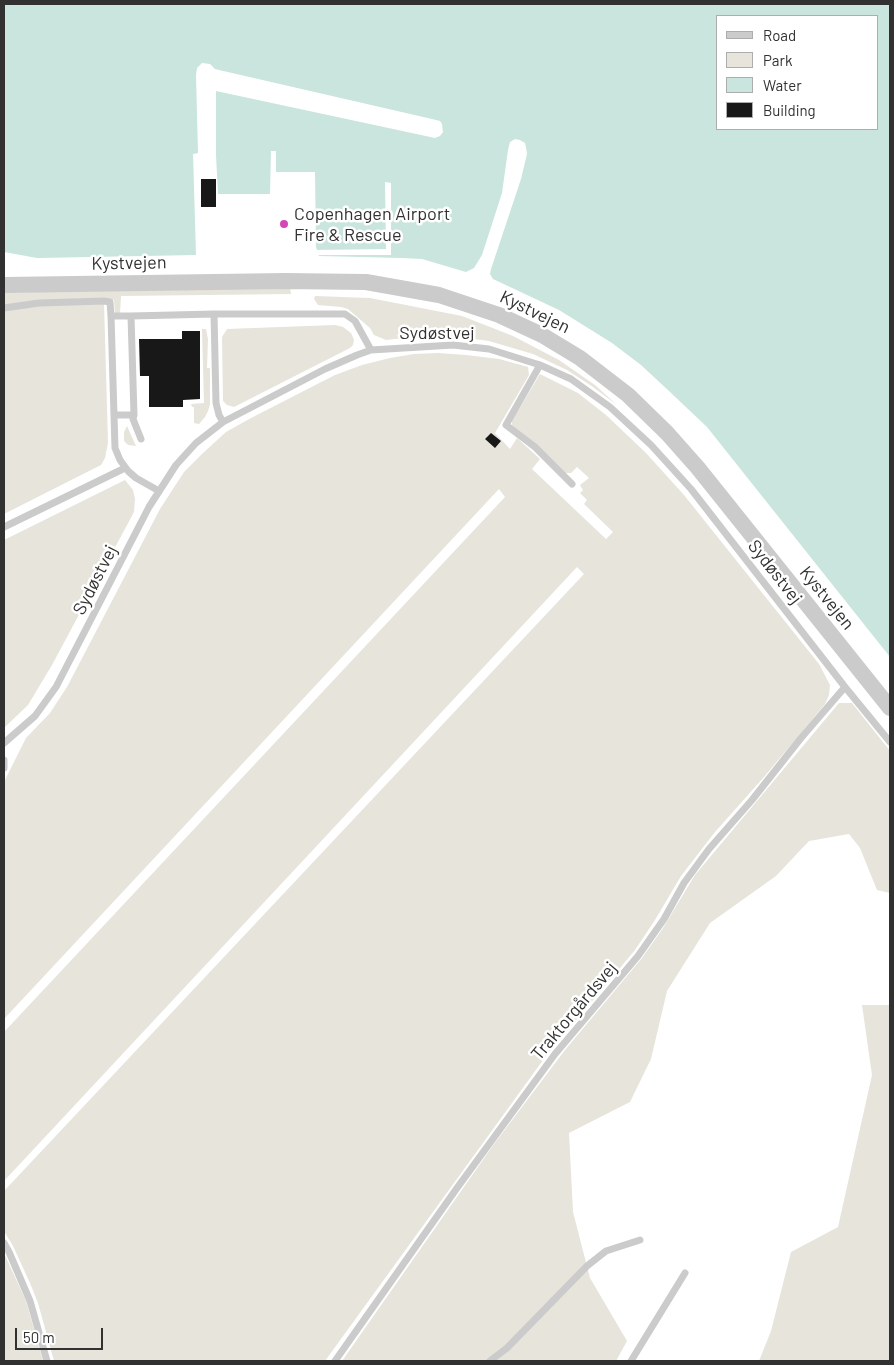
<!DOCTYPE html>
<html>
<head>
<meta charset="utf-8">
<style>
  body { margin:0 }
  #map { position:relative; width:894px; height:1365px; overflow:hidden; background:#fff; font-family:Barlow,sans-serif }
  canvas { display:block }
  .frame { position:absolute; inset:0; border:5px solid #313131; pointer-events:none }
  .legend { position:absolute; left:716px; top:15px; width:162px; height:115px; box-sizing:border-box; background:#fff; border:1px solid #adadad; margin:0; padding:6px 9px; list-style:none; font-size:15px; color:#313131 }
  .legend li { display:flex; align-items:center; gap:10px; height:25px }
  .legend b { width:25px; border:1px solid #adadad }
  .scale { position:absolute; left:15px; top:1328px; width:88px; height:22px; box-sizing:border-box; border:2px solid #313131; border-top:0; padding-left:6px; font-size:15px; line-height:18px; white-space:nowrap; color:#313131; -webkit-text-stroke:4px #fff; paint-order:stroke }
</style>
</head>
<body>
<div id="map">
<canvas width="894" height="1365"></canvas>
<div class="frame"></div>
<ul class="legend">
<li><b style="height:6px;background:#cbcbcb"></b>Road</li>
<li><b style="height:14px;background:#e7e4db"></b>Park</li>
<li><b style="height:14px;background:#c9e5dd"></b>Water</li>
<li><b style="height:14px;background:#181818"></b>Building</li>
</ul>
<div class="scale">50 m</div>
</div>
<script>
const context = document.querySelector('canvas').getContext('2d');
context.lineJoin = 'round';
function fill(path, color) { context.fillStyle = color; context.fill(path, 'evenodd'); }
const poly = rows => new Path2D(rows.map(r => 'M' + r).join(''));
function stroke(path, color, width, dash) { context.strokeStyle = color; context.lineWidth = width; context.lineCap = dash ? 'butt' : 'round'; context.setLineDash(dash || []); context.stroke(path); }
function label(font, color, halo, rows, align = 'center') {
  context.font = font + ' Barlow,sans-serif'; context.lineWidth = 5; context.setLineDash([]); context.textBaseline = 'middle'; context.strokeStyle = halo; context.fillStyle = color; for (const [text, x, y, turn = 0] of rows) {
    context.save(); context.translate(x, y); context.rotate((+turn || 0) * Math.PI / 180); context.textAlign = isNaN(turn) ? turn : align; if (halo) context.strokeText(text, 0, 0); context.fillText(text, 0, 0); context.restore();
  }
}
const green = poly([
  [290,287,291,294,121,296,120,314,115,314,114,300,67,299,4,306,4,291],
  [315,296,370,298,462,316,513,336,559,360,595,385,617,405,593,387,567,370,533,354,489,341,458,337,422,336,386,340,374,335,370,328,348,309,341,307,318,305,314,299],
  [104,303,108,443,105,458,101,465,4,514,4,311,40,305],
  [335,325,343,327,351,333,354,340,353,345,350,348,234,407,227,405,223,401,222,337,227,329],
  [202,329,206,329,208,339,207,368,210,368,210,404,208,411,205,417,199,424,194,423,194,407,192,407,191,404,204,403],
  [438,353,466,355,499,359,528,367,529,375,495,433,510,449,517,438,540,459,532,469,606,539,613,532,584,504,587,500,580,493,583,490,580,485,589,478,577,467,571,473,565,473,512,425,512,421,540,374,578,393,606,415,646,453,684,495,819,664,830,685,829,695,825,704,764,777,715,832,681,876,655,920,635,950,546,1056,325,1361,54,1361,38,1303,30,1283,13,1246,4,1231,4,1191,584,574,577,567,4,1181,4,1032,505,497,499,489,4,1019,4,782,26,738,50,713,67,687,160,509,184,472,203,453,226,432,251,418,335,375,362,365,390,358,414,354],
  [127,426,136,446,128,445,124,441,124,432],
  [125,480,133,490,135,499,134,512,52,665,28,705,4,728,4,540],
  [839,703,852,703,890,751,890,893,877,890,860,848,849,834,809,841,776,876,710,923,667,991,651,1059,630,1102,569,1133,573,1212,590,1278,627,1341,616,1361,342,1361,494,1144,565,1050,642,958,663,928,695,875],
  [862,1005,890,1005,890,1361,759,1361,771,1331,791,1252,838,1227,872,1075],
  [4,1253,26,1301,43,1361,4,1361]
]);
const water = poly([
  [4,4,890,4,890,657,707,427,669,391,641,365,612,343,559,310,493,279,490,274,491,269,521,179,527,154,526,147,525,143,520,140,515,139,510,142,508,150,502,193,482,255,474,268,466,272,422,259,402,258,319,256,316,247,315,172,276,172,276,151,271,151,270,194,218,194,216,155,216,91,435,138,440,136,443,132,442,124,440,121,432,119,219,70,215,69,210,64,202,63,197,68,196,75,198,153,193,154,196,255,37,258,4,252],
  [718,16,878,16,878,129,718,129]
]);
const pier = poly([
  [385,182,391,183,391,255,318,255,316,250,386,249]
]);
const building = poly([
  [201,179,216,179,216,207,201,207],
  [182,331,200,331,200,399,183,400,183,407,149,407,149,376,140,376,139,339,182,339],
  [491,433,501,441,495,448,485,439]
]);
const service = poly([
  [4,308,39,303,104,301,110,302,111,316],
  [214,314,216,403,219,415,223,422],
  [131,316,111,316,115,448,120,460,128,471,136,478,159,491],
  [540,365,506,425,535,447,572,484],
  [114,415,134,415,131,316,214,314,345,314,355,321,371,350],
  [134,415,133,419,141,439],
  [4,527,125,468],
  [4,743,35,716,56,687,149,507,176,465,196,443,223,422,325,369,357,355,371,350,453,345,489,349,540,365,571,379,610,407,651,445,691,489,845,687,890,742],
  [4,760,4,768],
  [4,1243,9,1252,30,1301,47,1361],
  [335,1361,457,1188,555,1054,638,956,664,919,684,883,709,849,752,800,801,738,845,687],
  [490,1361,507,1348,587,1266,606,1251,640,1240],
  [631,1361,685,1273]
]);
const tertiary = poly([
  [4,285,285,281,366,282,439,295,499,315,542,335,580,358,628,395,667,433,698,468,890,708]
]);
const markers = [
  [284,224,5,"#d249b6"]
];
const poiNames = [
  ["Copenhagen Airport",294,214],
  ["Fire & Rescue",294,235]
];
const streetNames = [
  ["Kystvejen",129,263,-1],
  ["Kystvejen",535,312,26],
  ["Sydøstvej",437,333],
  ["Sydøstvej",775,572,52],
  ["Sydøstvej",95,580,-63],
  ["Kystvejen",827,598,51],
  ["Traktorgårdsvej",574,1011,-50]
];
fill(green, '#e7e4db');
fill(water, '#c9e5dd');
fill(pier, '#fff');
fill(building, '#181818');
stroke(service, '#cbcbcb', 7);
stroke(tertiary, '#cbcbcb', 16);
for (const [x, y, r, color] of markers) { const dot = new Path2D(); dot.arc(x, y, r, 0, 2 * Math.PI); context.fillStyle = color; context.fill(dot); stroke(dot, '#fff', 2); }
label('18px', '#313131', '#fff', poiNames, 'left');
label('18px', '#313131', '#fff', streetNames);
</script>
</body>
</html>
